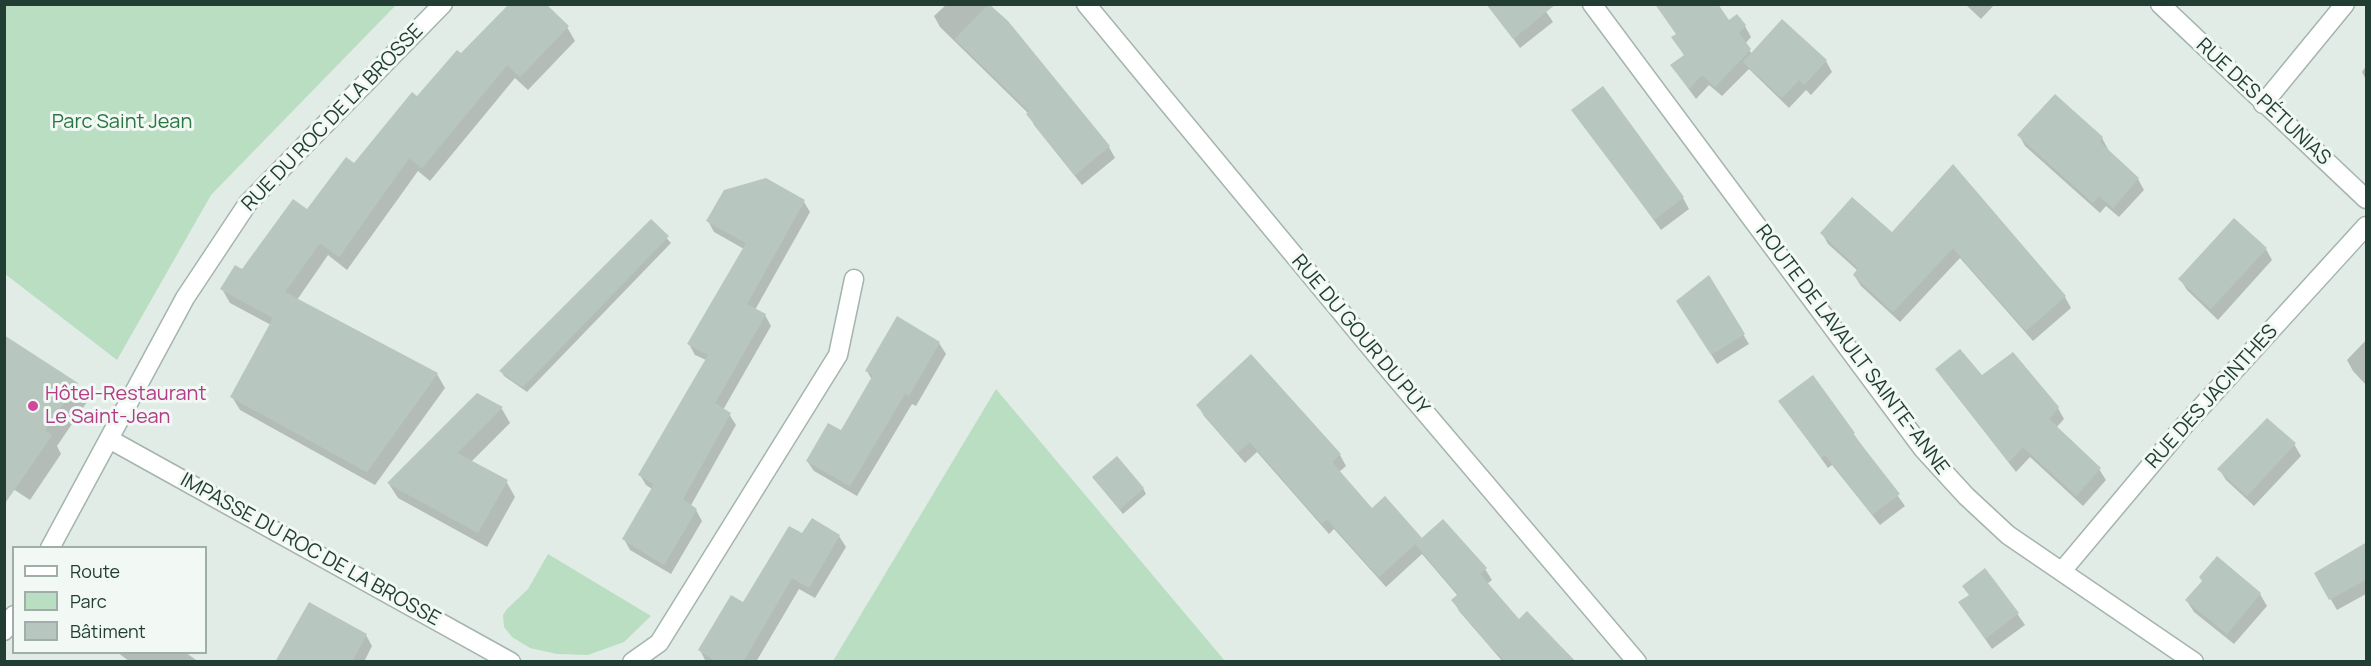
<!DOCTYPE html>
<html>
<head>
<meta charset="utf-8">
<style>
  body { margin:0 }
  #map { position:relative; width:2371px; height:666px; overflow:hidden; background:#e2ece7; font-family:Manrope,sans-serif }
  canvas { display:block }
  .frame { position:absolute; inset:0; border:6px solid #223e34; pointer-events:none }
  .legend { position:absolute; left:12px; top:546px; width:195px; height:108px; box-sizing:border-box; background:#f2f9f5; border:2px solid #9faea8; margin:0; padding:8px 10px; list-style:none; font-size:18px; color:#223e34 }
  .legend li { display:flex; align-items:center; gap:12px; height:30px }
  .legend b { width:30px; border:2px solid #9faea8 }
</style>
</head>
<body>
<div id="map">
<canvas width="2371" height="666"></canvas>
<div class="frame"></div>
<ul class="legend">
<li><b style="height:8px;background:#fff"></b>Route</li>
<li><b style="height:16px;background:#badec2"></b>Parc</li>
<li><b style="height:16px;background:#b7c7c0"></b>Bâtiment</li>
</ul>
</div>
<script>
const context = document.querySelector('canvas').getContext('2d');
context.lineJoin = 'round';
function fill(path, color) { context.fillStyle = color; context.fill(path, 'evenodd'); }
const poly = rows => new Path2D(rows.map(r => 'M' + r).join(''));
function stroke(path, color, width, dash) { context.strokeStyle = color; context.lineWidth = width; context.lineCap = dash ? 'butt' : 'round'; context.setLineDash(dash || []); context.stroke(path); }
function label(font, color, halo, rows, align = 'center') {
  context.font = font + ' Manrope,sans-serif'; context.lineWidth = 6; context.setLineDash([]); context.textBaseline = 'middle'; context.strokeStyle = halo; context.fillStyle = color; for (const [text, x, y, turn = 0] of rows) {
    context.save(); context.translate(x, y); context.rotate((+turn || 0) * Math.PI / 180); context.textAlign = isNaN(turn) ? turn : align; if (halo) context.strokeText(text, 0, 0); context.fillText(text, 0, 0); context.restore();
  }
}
const green = poly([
  [4,5,5,4,396,5,211,195,117,360,5,274],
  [996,389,1076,484,1225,661,833,661],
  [548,554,651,616,624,642,588,655,557,654,530,648,512,637,504,627,503,615,507,609,528,589]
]);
const shadow = poly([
  [947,4,988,4,1007,24,1109,147,1115,158,1082,185,1034,125,1029,114,940,27,934,16],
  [1488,4,1541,4,1553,22,1520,48],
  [1655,4,1716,4,1729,22,1745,26,1751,37,1745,44,1752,54,1826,61,1832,72,1811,95,1806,90,1789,108,1749,69,1722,96,1709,85,1696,99,1679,76,1685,56,1673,38,1677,35],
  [1965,4,1995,4,1981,19],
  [567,27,575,41,528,90,515,78,430,181,418,171,347,270,328,255,297,300,437,374,445,388,375,485,240,410,232,397,271,325,230,303,222,289,355,165,461,55],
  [2366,66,2366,80,2362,72],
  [1573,110,1683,198,1689,209,1661,230],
  [2019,135,2102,138,2108,149,2107,150,2138,179,2144,190,2119,217,2106,206,2100,213,2025,146],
  [1953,166,2065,297,2071,308,2033,341,1960,258,1900,322,1861,286,1854,275,1858,271,1828,244,1822,233,1892,234],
  [766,180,804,202,810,212,755,310,765,315,771,326,723,410,729,414,736,425,690,507,696,510,702,521,671,574,630,550,624,539,652,489,646,485,640,475,706,360,695,355,689,344,744,249,714,232,708,221],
  [651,221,671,243,527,392,504,376,501,371],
  [2266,249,2272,260,2218,320,2187,290,2180,279],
  [1709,278,1749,344,1717,364,1684,310],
  [898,318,939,343,946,354,916,406,912,404,857,496,814,471,807,461,841,432,872,380,867,371],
  [2366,340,2366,385,2353,371,2347,360],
  [1937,369,1982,377,2058,408,2064,419,2056,428,2099,469,2106,480,2083,506,2030,457,2016,472,1944,380],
  [77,384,87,402,57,446,61,454,30,500,4,483],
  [477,395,502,409,510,423,471,462,506,481,515,497,487,547,398,498,389,484],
  [1780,401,1853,433,1905,506,1880,525,1832,465,1828,468],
  [1198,405,1340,455,1346,466,1339,472,1372,510,1420,539,1485,569,1492,580,1487,584,1519,621,1527,613,1576,662,1503,662,1459,611,1453,600,1458,596,1422,554,1386,587,1334,529,1329,534,1257,452,1245,463,1204,416],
  [2294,444,2301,456,2254,506,2226,480,2219,469],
  [1093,478,1143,488,1146,494,1123,514],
  [812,520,839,536,846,547,815,598,799,589,756,662,706,662,700,650,744,604,803,535],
  [2366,557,2366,594,2337,610,2316,574],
  [2217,558,2260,594,2267,606,2234,644,2194,612,2187,601,2203,582],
  [1994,580,2025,625,1992,649,1960,603],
  [366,635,372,646,364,662,277,662],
  [117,652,185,652,199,662,130,662]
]);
const building = poly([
  [509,4,546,4,569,26,520,77,507,65,422,168,409,158,339,257,320,243,285,292,438,373,367,472,230,397,273,318,220,289,235,265,242,269,293,199,307,209,346,157,354,163,412,92,417,96,457,50,461,53],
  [989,4,1008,21,1110,146,1075,175,1026,114,1029,111,955,39],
  [1486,4,1556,4,1513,39],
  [1655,4,1718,4,1729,20,1737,14,1746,25,1739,33,1751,49,1715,87,1702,75,1689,89,1670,65,1684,55,1671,37,1676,34],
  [1782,19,1827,60,1804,85,1799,80,1782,98,1743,62],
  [1603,86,1684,197,1654,220,1571,110],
  [2055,94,2103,137,2100,142,2139,178,2113,208,2099,196,2093,203,2017,135],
  [1953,164,2066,296,2026,331,1953,248,1893,312,1853,275,1858,268,1820,233,1852,197,1892,232],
  [766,178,805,200,747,304,766,314,715,403,731,413,683,499,697,509,664,565,622,539,654,484,638,475,708,355,687,344,746,243,706,221,724,190],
  [2234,218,2267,248,2211,309,2178,279],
  [651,219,669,236,523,387,499,371],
  [1709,275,1745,334,1711,355,1676,301],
  [897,316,940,342,909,396,905,394,850,486,806,461,828,423,841,430,873,375,865,371],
  [4,335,78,383,45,430,52,435,4,505],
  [1960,349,1982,375,2013,352,2059,407,2049,419,2101,468,2076,496,2023,447,2009,462,1935,369],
  [1251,354,1341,454,1332,462,1372,508,1385,496,1422,538,1379,577,1327,519,1322,524,1250,442,1237,453,1196,405],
  [1813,375,1855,433,1853,434,1900,494,1872,515,1825,455,1821,458,1778,401],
  [477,393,503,407,457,453,508,480,478,533,387,483],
  [2267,418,2296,443,2247,496,2217,469],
  [1117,456,1144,488,1120,509,1092,477],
  [812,518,840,535,809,588,792,578,743,662,717,662,698,650,731,595,743,602,789,526,802,533],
  [1443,519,1487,568,1480,574,1519,619,1527,611,1576,662,1506,662,1490,646,1451,600,1458,594,1415,544],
  [2367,542,2367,579,2329,600,2314,573],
  [2217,556,2261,593,2227,634,2185,600,2202,581,2199,577],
  [1985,568,2019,613,1985,639,1958,602,1969,595,1962,586],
  [309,602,367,634,352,662,275,662]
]);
const minor = poly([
  [1086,4,1390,371,1637,662],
  [2160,4,2366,199],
  [2263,104,2345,4],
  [109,439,511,662],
  [50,548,185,298,248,203,443,4],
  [2062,571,2182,428,2366,226],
  [4,631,14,615],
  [632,662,659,643,838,355,854,279]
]);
const tertiary = poly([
  [1592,4,1923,449,1966,496,2008,535,2194,662]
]);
const markers = [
  [33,406,6,"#d1479c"]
];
const streetNames = [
  ["RUE DES PÉTUNIAS",2263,102,43],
  ["RUE DU ROC DE LA BROSSE",333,118,-46],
  ["RUE DU GOUR DU PUY",1360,335,50],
  ["ROUTE DE LAVAULT SAINTE-ANNE",1852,350,53],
  ["RUE DES JACINTHES",2212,397,-48],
  ["IMPASSE DU ROC DE LA BROSSE",310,550,29]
];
const parkNames = [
  ["Parc Saint Jean",122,122]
];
const hotelNames = [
  ["Hôtel-Restaurant",45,394],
  ["Le Saint-Jean",45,417]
];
fill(green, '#badec2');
fill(shadow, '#0003');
fill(building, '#b7c7c0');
stroke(minor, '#a5b4ae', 21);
stroke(tertiary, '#a5b4ae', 21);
stroke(minor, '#fff', 18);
stroke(tertiary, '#fff', 18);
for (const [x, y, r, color] of markers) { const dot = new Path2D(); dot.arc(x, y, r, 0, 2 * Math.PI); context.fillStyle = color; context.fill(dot); stroke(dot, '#f2f9f5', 2); }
label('20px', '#223e34', '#f2f9f5', streetNames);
label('20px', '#2b7543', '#f2f9f5', parkNames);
label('20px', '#b23c85', '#f2f9f5', hotelNames, 'left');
</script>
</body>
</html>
